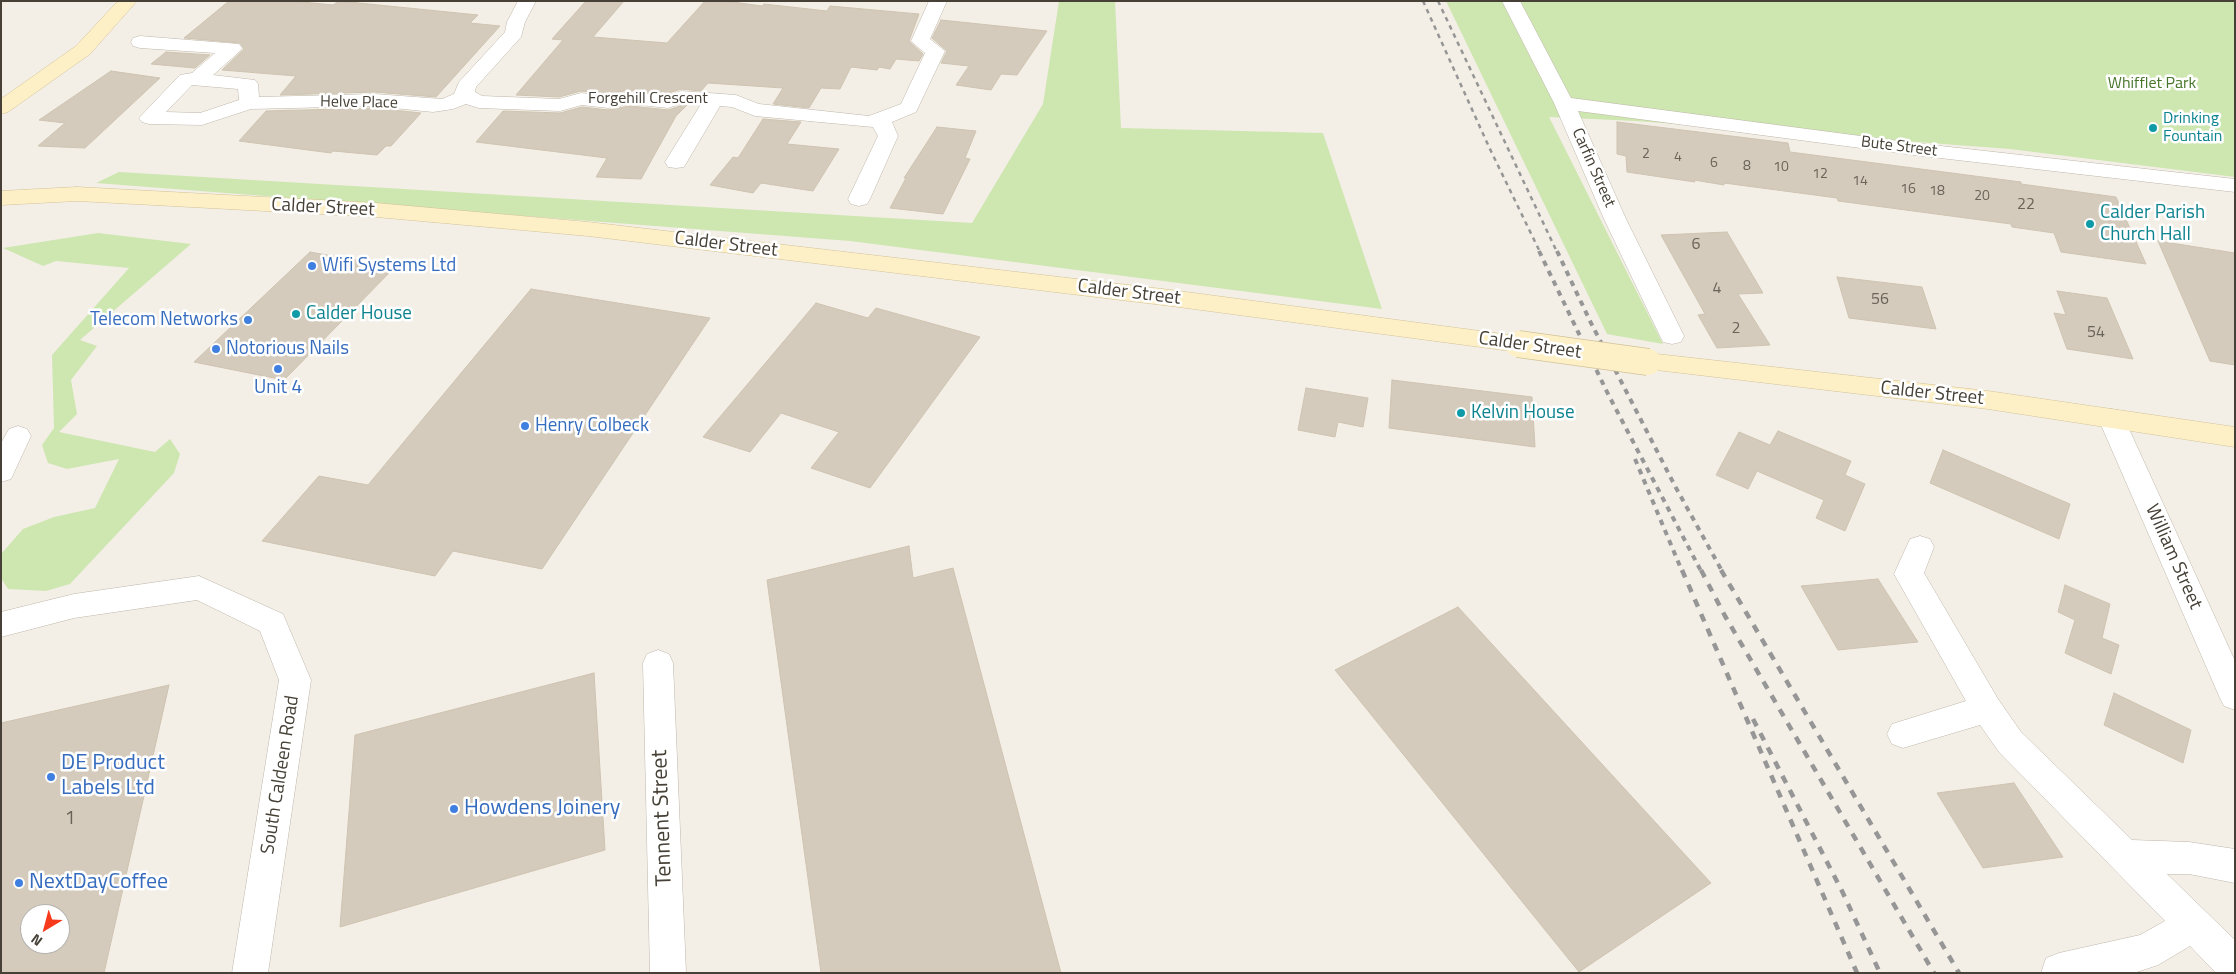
<!DOCTYPE html>
<html>
<head>
<meta charset="utf-8">
<style>
  body { margin:0 }
  #map { position:relative; width:2236px; height:974px; overflow:hidden; background:#f3efe7; font-family:"Titillium Web",sans-serif }
  canvas { display:block }
  .frame { position:absolute; inset:0; border:2px solid #464036; pointer-events:none }
  .north { position:absolute; left:20px; top:904px; width:50px; height:50px; box-sizing:border-box; background:#fff; border:1px solid #b5b3af; border-radius:50%; rotate:217deg; font-size:14px; font-weight:700; line-height:20px; text-align:center; color:#464036 }
  .north::after { content:''; display:block; margin:auto; width:18px; height:22px; background:#f53b1c; clip-path:polygon(50% 0,100% 100%,50% 72%,0 100%) }
</style>
</head>
<body>
<div id="map">
<canvas width="2236" height="974"></canvas>
<div class="frame"></div>
<div class="north">N</div>
</div>
<script>
const context = document.querySelector('canvas').getContext('2d');
context.lineJoin = 'round';
function fill(path, color) { context.fillStyle = color; context.fill(path, 'evenodd'); }
const poly = rows => new Path2D(rows.map(r => 'M' + r).join(''));
function stroke(path, color, width, dash) { context.strokeStyle = color; context.lineWidth = width; context.lineCap = dash ? 'butt' : 'round'; context.setLineDash(dash || []); context.stroke(path); }
function label(font, color, halo, rows, align = 'center') {
  context.font = font + ' "Titillium Web",sans-serif'; context.lineWidth = 5; context.setLineDash([]); context.textBaseline = 'middle'; context.strokeStyle = halo; context.fillStyle = color; for (const [text, x, y, turn = 0] of rows) {
    context.save(); context.translate(x, y); context.rotate((+turn || 0) * Math.PI / 180); context.textAlign = isNaN(turn) ? turn : align; if (halo) context.strokeText(text, 0, 0); context.fillText(text, 0, 0); context.restore();
  }
}
const green = poly([
  [1059,1,1115,1,1121,128,1323,133,1382,309,850,241,96,183,119,172,972,223,1043,104],
  [1446,1,2235,1,2235,177,2010,149,1636,121,1549,117,1663,344,1607,334],
  [98,233,191,244,80,340,97,346,71,380,77,414,59,432,155,452,170,439,180,454,174,473,70,584,46,591,8,589,1,578,1,554,23,529,54,517,95,508,119,459,67,469,48,463,42,445,54,428,52,355,129,268,56,261,43,266,3,248]
]);
const building = poly([
  [229,1,292,1,333,5,339,1,478,15,470,23,500,26,436,97,374,92,280,95,296,76,222,70,244,49,240,43,184,38,229,1],
  [586,1,624,1,593,37,667,43,705,1,725,1,762,6,764,4,827,11,830,6,919,14,909,41,923,54,919,61,896,59,890,69,879,67,877,70,851,67,840,89,821,88,809,108,773,104,783,88,708,83,701,91,681,89,666,94,630,90,608,94,581,91,559,97,516,95,563,40,552,39,586,1],
  [941,20,1047,31,1017,75,1001,74,991,90,956,85,969,66,941,63,947,51,932,38,941,20],
  [166,52,210,55,195,68,151,64,166,52],
  [111,71,160,78,85,148,38,146,65,123,39,120,111,71],
  [683,105,687,105,676,116,641,179,596,177,607,158,476,142,503,111,560,113,582,107,608,110,630,106,668,110,683,105],
  [374,108,421,113,391,146,386,146,377,155,333,151,331,153,239,141,266,111,374,108],
  [763,119,801,122,787,144,839,149,813,191,761,183,753,193,710,185,733,157,738,158,763,119],
  [1617,122,1788,143,1790,152,2021,182,2021,184,2116,197,2146,264,2061,252,2054,233,2012,227,2011,224,1838,201,1837,198,1724,183,1724,185,1694,180,1695,182,1627,172,1626,156,1617,154,1617,122],
  [937,127,976,131,965,158,970,159,943,214,890,208,906,178,904,178,937,127],
  [1727,232,1763,293,1738,294,1770,345,1717,348,1698,315,1705,314,1661,235,1727,232],
  [2158,241,2235,253,2235,365,2210,361,2158,241],
  [310,252,395,267,284,380,194,362,310,252],
  [1837,277,1922,287,1936,329,1849,318,1837,277],
  [531,289,710,318,542,569,453,551,435,576,262,541,319,476,368,485,531,289],
  [2057,291,2107,298,2133,359,2067,349,2054,313,2066,315,2057,291],
  [816,303,868,318,876,308,980,337,870,488,811,468,839,432,781,413,750,452,703,437,816,303],
  [1392,380,1532,397,1535,447,1389,428,1392,380],
  [1306,388,1368,398,1363,427,1338,422,1335,437,1298,430,1306,388],
  [1778,431,1851,461,1845,475,1865,484,1845,531,1816,518,1824,500,1757,471,1748,489,1716,475,1739,432,1770,445,1778,431],
  [1943,450,2070,504,2059,539,1930,483,1943,450],
  [909,546,913,578,953,568,1061,973,821,973,767,580,909,546],
  [1878,579,1918,642,1838,650,1801,586,1878,579],
  [2065,585,2110,604,2102,638,2119,645,2111,674,2065,653,2075,620,2058,612,2065,585],
  [1458,607,1711,883,1579,972,1335,670,1458,607],
  [594,673,605,850,340,927,355,735,594,673],
  [169,685,104,973,1,973,1,723,169,685],
  [30,914,60,914,60,944,30,944,30,914],
  [2114,693,2191,730,2183,763,2104,725,2114,693],
  [2014,783,2063,857,1983,868,1937,793,2014,783]
]);
const street = poly([
  [518,1,536,1,525,22,521,37,476,87,475,92,482,96,559,99,581,93,608,96,630,92,666,96,681,91,736,95,759,104,869,116,901,104,925,53,911,41,929,1,947,1,930,39,945,51,916,112,892,122,898,136,870,199,867,204,859,206,851,204,848,199,878,136,873,127,755,116,732,107,720,106,684,167,676,168,668,167,665,162,701,104,683,103,668,108,630,104,608,108,582,105,560,111,479,108,466,104,453,109,433,112,374,106,251,109,202,125,149,124,142,122,139,118,180,75,192,73,215,53,140,48,133,46,131,42,133,38,140,36,239,44,242,48,239,52,213,75,255,80,258,84,259,97,374,94,442,99,454,94,459,82,505,32,507,22,518,1],
  [192,85,238,89,239,100,200,113,166,112,192,85],
  [1502,1,1520,1,1571,98,1914,143,2235,179,2235,192,1914,155,1578,111,1626,219,1684,336,1681,342,1672,344,1663,342,1660,336,1604,219,1554,103,1502,1],
  [2111,409,2120,411,2124,418,2235,661,2235,710,2224,706,2219,696,2098,418,2102,411,2111,409],
  [18,426,27,429,31,436,11,479,1,482,1,443,9,429,18,426],
  [1920,536,1930,539,1934,547,1924,573,1998,699,2021,732,2132,840,2189,842,2235,849,2235,883,2189,874,2167,874,2235,940,2235,973,2216,973,2190,946,2158,965,2134,973,2041,973,2046,958,2059,953,2140,935,2165,921,1999,752,1980,725,1903,748,1892,744,1887,734,1892,724,1966,701,1894,574,1910,539,1920,536],
  [199,576,283,614,311,680,268,973,232,973,279,680,260,631,197,600,74,618,1,637,1,612,74,594,199,576],
  [658,650,669,654,673,663,686,973,650,973,643,663,647,654,658,650]
]);
const secondary = poly([
  [118,1,137,1,90,54,8,112,1,114,1,99,76,46,118,1],
  [77,187,376,203,588,222,1171,290,1518,336,1527,338,1530,344,1527,350,1518,352,1171,306,588,236,376,217,154,205,77,201,1,205,1,191,77,187],
  [1648,353,1988,391,2235,427,2235,447,1988,409,1639,368,1635,362,1639,356,1648,353]
]);
const railFar2 = poly([
  [1423,1,1489,147,1540,252],
  [1438,1,1557,252]
]);
const railFar1 = poly([
  [1539,251,1608,394,1701,571],
  [1557,251,1590,321,1675,486,1722,571],
  [1635,459,1682,571]
]);
const rail = poly([
  [1682,570,1857,973],
  [1701,570,1725,616,1934,973],
  [1721,570,1959,973],
  [1753,719,1842,891,1880,973]
]);
const secondaryBridge = poly([
  [1518,344,1648,362]
]);
const markers = [
  [2153,128,5,"#0f9aa8"],
  [2090,224,5,"#0f9aa8"],
  [312,266,5,"#3f7fe0"],
  [296,314,5,"#0f9aa8"],
  [248,320,5,"#3f7fe0"],
  [216,349,5,"#3f7fe0"],
  [278,369,5,"#3f7fe0"],
  [1461,413,5,"#0f9aa8"],
  [525,426,5,"#3f7fe0"],
  [51,777,5,"#3f7fe0"],
  [454,809,5,"#3f7fe0"],
  [19,883,5,"#3f7fe0"]
];
const farNumbernames = [
  ["2",1646,155],
  ["4",1678,158],
  ["6",1714,164],
  ["8",1747,167],
  ["10",1781,168],
  ["12",1820,175],
  ["14",1860,182],
  ["16",1908,190],
  ["18",1937,192],
  ["20",1982,197]
];
const farParknames = [
  ["Whifflet Park",2152,84]
];
const farStreetnames = [
  ["Forgehill Crescent",648,99],
  ["Helve Place",359,103,1],
  ["Bute Street",1899,147,7],
  ["Carfin Street",1593,168,66]
];
const farCulturenames = [
  ["Drinking",2163,119],
  ["Fountain",2163,137]
];
const numberNames = [
  ["22",2026,205],
  ["6",1696,245],
  ["4",1717,289],
  ["56",1880,300],
  ["2",1736,329],
  ["54",2096,333]
];
const streetNames = [
  ["Calder Street",323,208,3],
  ["Calder Street",726,245,7],
  ["Calder Street",1129,293,7],
  ["Calder Street",1530,346,8],
  ["Calder Street",1932,394,6],
  ["William Street",2173,557,66],
  ["South Caldeen Road",281,775,-81]
];
const cultureNames = [
  ["Calder Parish",2100,213],
  ["Church Hall",2100,235],
  ["Calder House",306,314],
  ["Kelvin House",1471,413]
];
const shopNames = [
  ["Wifi Systems Ltd",322,266],
  ["Telecom Networks",238,320,"right"],
  ["Notorious Nails",226,349],
  ["Unit 4",278,388,"center"],
  ["Henry Colbeck",535,426]
];
const nearNumbernames = [
  ["1",70,819]
];
const nearShopnames = [
  ["DE Product",61,764],
  ["Labels Ltd",61,789],
  ["Howdens Joinery",464,809],
  ["NextDayCoffee",29,883]
];
const nearStreetnames = [
  ["Tennent Street",663,818,-92]
];
fill(green, '#cee6b0');
fill(building, '#d4cbbc');
stroke(building, '#cfc3b0', 1);
stroke(street, '#beb7aa', 1);
stroke(secondary, '#d2c298', 1);
fill(street, '#fff');
fill(secondary, '#fdf0c7');
stroke(railFar2, '#969696', 2.5, [4.5, 4.5]);
stroke(railFar1, '#969696', 4, [5.5, 5.5]);
stroke(rail, '#969696', 4.5, [8, 8]);
stroke(secondaryBridge, '#d2c298', 28, []);
stroke(secondaryBridge, '#fdf0c7', 26);
for (const [x, y, r, color] of markers) { const dot = new Path2D(); dot.arc(x, y, r, 0, 2 * Math.PI); context.fillStyle = color; context.fill(dot); stroke(dot, '#fff', 2); }
label('14px', '#6a6358', null, farNumbernames);
label('16px', '#48762a', '#fff', farParknames);
label('16px', '#464036', '#fff', farStreetnames);
label('16px', '#0d838f', '#fff', farCulturenames, 'left');
label('16px', '#6a6358', null, numberNames);
label('19px', '#464036', '#fff', streetNames);
label('19px', '#0d838f', '#fff', cultureNames, 'left');
label('19px', '#366cbe', '#fff', shopNames, 'left');
label('19px', '#6a6358', null, nearNumbernames);
label('22px', '#366cbe', '#fff', nearShopnames, 'left');
label('22px', '#464036', '#fff', nearStreetnames);
</script>
</body>
</html>
